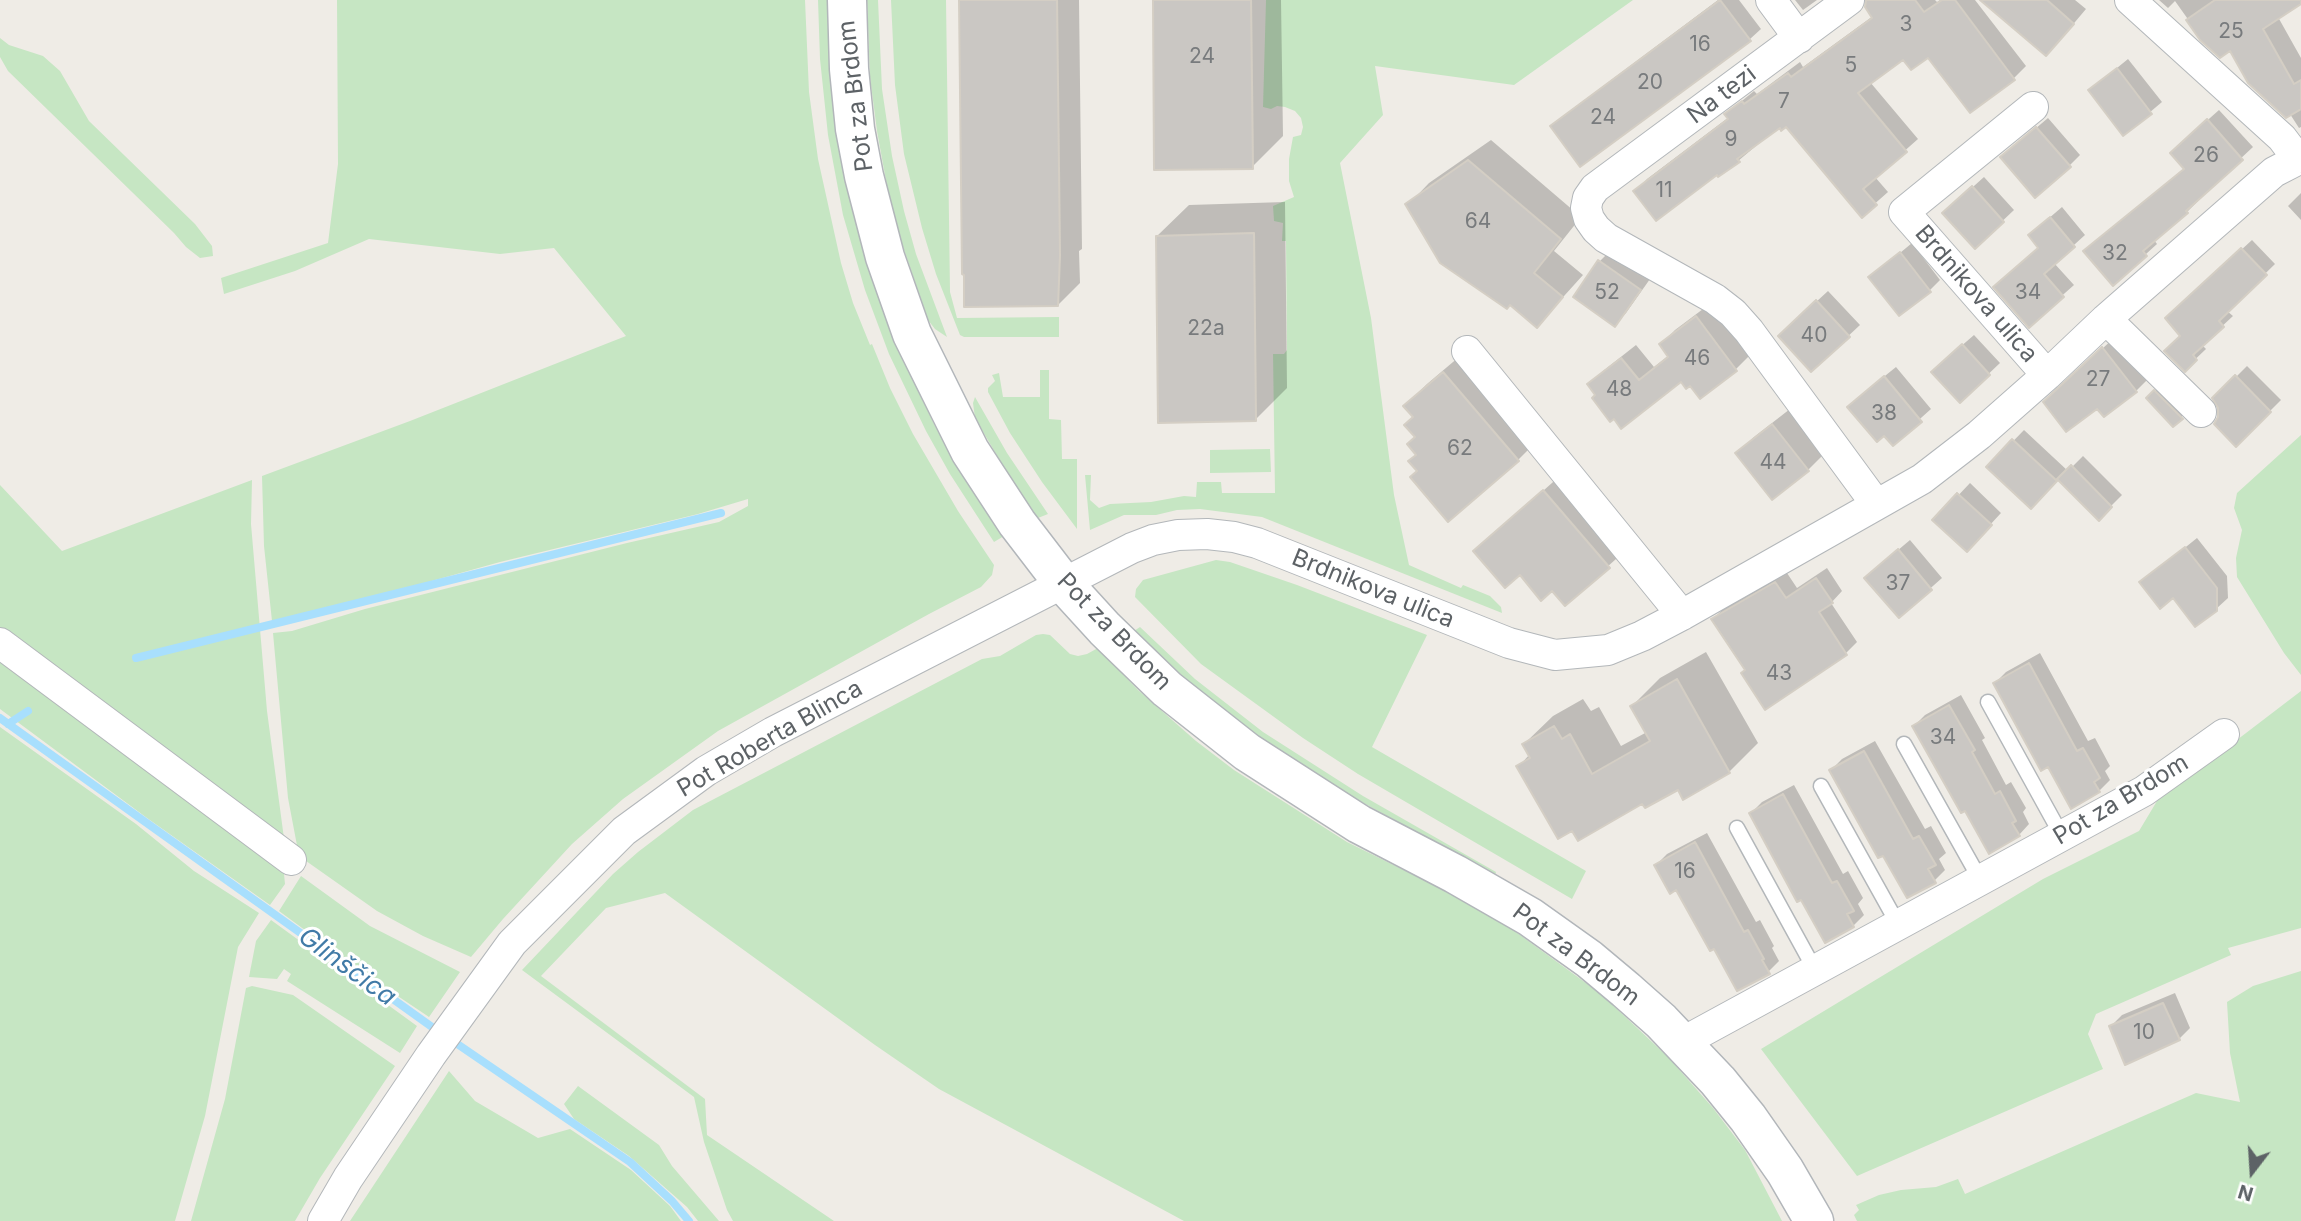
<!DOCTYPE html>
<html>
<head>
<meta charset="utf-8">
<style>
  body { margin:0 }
  #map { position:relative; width:2301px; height:1221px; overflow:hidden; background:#efece6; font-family:Inter,sans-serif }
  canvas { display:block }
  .north { position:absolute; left:2217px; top:1137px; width:70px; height:70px; -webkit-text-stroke:5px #fff; paint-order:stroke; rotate:197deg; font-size:19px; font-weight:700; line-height:28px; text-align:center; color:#5d6266 }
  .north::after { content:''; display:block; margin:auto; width:24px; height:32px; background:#5d6266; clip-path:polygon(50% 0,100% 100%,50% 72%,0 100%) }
</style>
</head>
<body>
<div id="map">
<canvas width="2301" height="1221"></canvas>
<div class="north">N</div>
</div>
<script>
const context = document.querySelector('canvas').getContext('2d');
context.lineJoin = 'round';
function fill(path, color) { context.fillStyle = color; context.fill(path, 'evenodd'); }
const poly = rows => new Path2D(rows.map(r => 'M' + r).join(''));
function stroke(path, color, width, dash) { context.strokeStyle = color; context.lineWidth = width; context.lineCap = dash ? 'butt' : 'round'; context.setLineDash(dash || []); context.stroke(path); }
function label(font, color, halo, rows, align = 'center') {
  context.font = font + ' Inter,sans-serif'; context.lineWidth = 6; context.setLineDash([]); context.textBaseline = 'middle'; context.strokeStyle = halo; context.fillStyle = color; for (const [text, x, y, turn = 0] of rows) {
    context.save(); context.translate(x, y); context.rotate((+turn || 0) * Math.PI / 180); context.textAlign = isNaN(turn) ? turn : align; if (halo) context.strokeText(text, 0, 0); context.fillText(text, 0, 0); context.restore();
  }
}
const green = poly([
  [337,0,805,0,809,92,818,159,841,263,853,303,870,345,872,344,890,388,913,434,958,511,994,565,992,575,981,587,929,614,718,731,623,799,572,844,503,919,471,957,423,936,377,911,299,856,288,798,273,633,292,631,365,609,627,543,719,522,748,506,748,499,698,514,500,562,403,589,272,621,264,546,262,476,410,421,626,336,554,248,500,254,369,239,295,271,224,294,221,278,328,243,338,164],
  [818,0,829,0,865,253,875,287,899,350,935,426,959,468,1004,536,994,542,950,474,926,431,889,354,865,290,843,215,828,135,820,59],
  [867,0,878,0,882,89,892,156,904,211,916,254,947,337,935,329,928,320,900,238,887,186,877,131,870,77],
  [891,0,946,0,950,292,957,318,1059,317,1059,337,964,337,960,335,936,274,922,228,904,154,895,85],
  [1266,0,1633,0,1514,85,1375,66,1383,115,1340,163,1371,318,1394,495,1409,565,1461,588,1463,585,1490,596,1501,607,1502,613,1262,517,1200,509,1177,510,1156,515,1124,515,1090,530,1085,475,1091,475,1090,500,1099,508,1110,504,1151,502,1184,496,1196,497,1197,482,1221,482,1222,493,1275,493,1273,354,1284,354,1287,350,1286,241,1282,241,1283,223,1274,221,1273,206,1294,197,1289,181,1289,159,1293,137,1301,135,1303,127,1301,118,1295,111,1285,107,1277,106,1271,109,1263,107],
  [0,38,9,45,43,56,60,71,89,121,195,224,212,246,213,256,200,258,186,247,174,233,8,71,0,57],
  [1040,370,1049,370,1049,419,1061,420,1062,459,1077,459,1077,529,1042,482,1010,433,988,392,988,388,995,381,992,375,999,373,1003,397,1040,397],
  [975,397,1007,453,1048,514,1038,518,1013,483,975,418,973,403],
  [2301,435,2301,675,2284,653,2237,577,2236,558,2242,530,2234,508,2237,493],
  [1270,449,1271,472,1210,473,1210,450],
  [252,480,251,524,267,711,285,846,0,634,0,485,62,551],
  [1216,560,1230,562,1297,585,1427,635,1372,747,1586,871,1572,899,1358,774,1303,738,1201,664,1135,597,1136,589,1143,580],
  [1140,627,1195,679,1263,732,1363,796,1496,872,1495,875,1327,783,1258,737,1190,684,1168,664,1134,631],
  [1043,634,1050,635,1070,654,1078,656,1087,654,1098,648,1138,690,1196,741,1234,770,1347,842,1436,886,1505,924,1601,994,1668,1057,1713,1108,1745,1150,1782,1221,1184,1221,939,1089,875,1045,665,893,606,908,541,976,705,1099,707,1135,834,1221,733,1221,727,1210,704,1142,694,1097,522,970,613,874,638,852,693,810,982,659,1000,656,1036,635],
  [0,654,283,864,285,884,270,905,147,818,0,709],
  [2301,691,2301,928,2228,948,2231,955,2096,1014,2088,1034,2103,1069,1857,1176,1761,1049,2043,879,2139,831,2157,801],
  [0,727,136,824,194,871,259,913,238,947,205,1116,175,1221,0,1221],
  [301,876,370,926,460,972,429,1017,362,972,279,911],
  [271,920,417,1026,400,1053,287,981,291,974,284,969,277,979,249,977,256,941],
  [2301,971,2301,1221,1857,1221,1854,1215,1859,1210,1856,1205,1879,1195,1901,1190,1936,1187,1958,1179,1965,1194,2196,1093,2240,1102,2230,1053,2227,1002,2253,986],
  [252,986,293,995,395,1066,320,1178,295,1221,191,1221,225,1099,246,988],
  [449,1071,475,1101,538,1138,570,1129,631,1170,670,1206,681,1221,350,1221],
  [578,1086,659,1145,672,1166,719,1221,698,1221,687,1207,629,1156,574,1119,564,1104]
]);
const shadow = poly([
  [961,0,1079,0,1082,249,1079,251,1080,283,1058,305],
  [1154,0,1281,0,1283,136,1252,167],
  [1718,0,1739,0,1761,29,1750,39,1581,164,1552,127,1563,116],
  [1795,0,1817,0,1803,10],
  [1873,0,1935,0,1937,2,1940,0,1975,0,2026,66,2014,78,1971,111,1928,55,1904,58,1870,82,1918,139,1875,177,1888,192,1862,215,1787,124,1780,126,1738,161,1717,173,1636,191,1647,179,1729,117,1726,114,1754,91,1757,94,1800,62,1803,67,1873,16],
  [1983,0,2075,0,2086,9,2059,41],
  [2159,0,2301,0,2278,17,2301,58,2301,127,2299,128,2290,114,2231,49,2202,39,2175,1,2168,8],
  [2128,59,2162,102,2124,134,2090,90],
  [2219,110,2253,147,2196,200,2198,201,2187,212,2154,240,2157,244,2113,284,2085,251,2185,168,2183,142],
  [2048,118,2080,155,2069,166,2002,157],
  [1491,140,1581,217,1554,251,1583,275,1537,326,1408,205,1429,183],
  [1984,177,2014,210,1975,247,1955,203],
  [2301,193,2301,220,2288,206],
  [1285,202,1287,388,1255,420,1157,236,1189,205],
  [2062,207,2085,235,2054,263,2074,285,2029,325,2040,248,2041,225],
  [2252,240,2275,264,2227,311,2233,316,2202,345,2206,349,2185,369,2182,335,2177,309],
  [1912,243,1940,280,1930,290,1871,277],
  [1610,251,1650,279,1626,313,1615,324,1600,261],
  [1828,291,1860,325,1812,370,1791,325],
  [1711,303,1750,355,1736,369,1701,396,1691,383,1682,380,1597,395,1589,385,1603,371,1636,345,1654,367,1669,355,1661,344,1675,330],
  [1974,335,2000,363,1960,401,1944,361],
  [2114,338,2147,380,2136,391,2098,406,2056,391],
  [1466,351,1540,438,1518,460,1419,470,1415,417,1405,406,1427,384],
  [2247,366,2281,400,2236,445,2219,417,2220,408,2214,399],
  [1896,367,1931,409,1893,443,1860,396],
  [2166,381,2192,407,2173,425,2148,398],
  [1790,409,1824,454,1808,470,1737,453,1754,437],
  [2024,430,2068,471,2083,456,2122,495,2099,518,2059,478,2031,507,1988,467],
  [1561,475,1626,550,1566,604,1553,589,1475,551],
  [1970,483,2001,513,1977,539,1935,520],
  [2197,538,2227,576,2228,598,2216,609,2174,596,2141,583],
  [1910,540,1942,578,1899,616,1878,567],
  [1827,568,1842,591,1831,603,1857,642,1846,653,1765,707,1747,669,1713,619,1724,608,1787,573,1797,588],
  [1706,652,1758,743,1729,772,1643,801,1519,766,1530,754,1524,744,1553,716,1583,699,1591,711,1599,707,1621,746,1647,732,1632,706,1660,678],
  [2040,653,2088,741,2095,738,2110,766,2105,771,2110,780,2099,791,2048,765,1995,683,2006,672],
  [1961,695,1985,738,1982,740,2006,785,2011,782,2026,808,2023,812,2029,824,2019,835,1966,809,1914,726,1925,715],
  [1875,741,1925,829,1931,826,1946,853,1939,859,1945,870,1934,881,1831,770,1842,759],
  [1794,785,1843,874,1848,871,1863,898,1858,904,1864,915,1853,926,1751,813,1762,802],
  [1707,833,1756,922,1760,920,1774,946,1772,948,1779,961,1768,972,1715,946,1677,888,1656,865,1667,854],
  [2175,993,2190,1028,2179,1039,2111,1026,2122,1015]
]);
const stream = poly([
  [136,658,721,513],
  [0,718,439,1032],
  [8,724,28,711],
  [450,1039,630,1162,672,1201,689,1221]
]);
const building = poly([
  [959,0,1057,0,1060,255,1058,306,964,307,964,275,962,274,959,0],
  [1153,0,1251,0,1253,169,1154,170,1153,0],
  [1720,0,1751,41,1580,167,1550,126,1720,0],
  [1866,0,1915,0,1924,12,1942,0,1955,0,2015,80,1970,113,1928,58,1911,70,1903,60,1858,93,1907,152,1863,189,1877,205,1862,218,1786,127,1781,131,1780,128,1737,159,1740,162,1718,177,1717,175,1656,221,1633,191,1728,119,1724,114,1742,101,1744,104,1788,73,1791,77,1872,18,1865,7,1866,0],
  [1980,0,2047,0,2074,24,2046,56,1980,0],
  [2215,0,2301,0,2301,4,2263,29,2294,84,2301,80,2301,109,2286,118,2248,83,2230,51,2220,58,2200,40,2186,20,2215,0],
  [2117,68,2152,114,2123,136,2088,90,2117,68],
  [2207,119,2243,160,2186,211,2188,213,2143,251,2147,256,2113,286,2083,251,2184,169,2170,153,2207,119],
  [2036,127,2071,167,2035,198,2000,157,2036,127],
  [1468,160,1561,239,1534,273,1563,297,1537,328,1510,305,1507,309,1440,263,1405,204,1468,160],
  [1972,186,2004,222,1975,249,1942,213,1972,186],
  [2050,217,2075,247,2044,274,2064,297,2029,328,1993,287,2038,248,2028,235,2050,217],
  [1254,233,1256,421,1158,423,1156,236,1254,233],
  [2241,248,2267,275,2219,321,2224,327,2193,355,2197,360,2185,372,2164,351,2180,336,2165,318,2241,248],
  [1900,252,1931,292,1899,316,1868,277,1900,252],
  [1598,260,1641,290,1615,327,1573,297,1598,260],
  [1816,300,1850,337,1811,372,1778,336,1816,300],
  [1696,316,1737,371,1700,399,1690,386,1686,389,1681,382,1621,429,1614,419,1610,422,1592,398,1595,395,1587,384,1621,358,1639,380,1668,357,1659,344,1696,316],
  [1962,344,1990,375,1960,403,1931,372,1962,344],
  [2102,347,2137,392,2104,417,2097,409,2066,432,2043,402,2102,347],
  [1443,372,1519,461,1448,522,1410,477,1417,471,1408,461,1416,455,1407,444,1415,437,1404,425,1413,417,1403,406,1443,372],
  [2235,375,2271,412,2236,447,2214,424,2218,417,2218,408,2212,398,2235,375],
  [1884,376,1922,422,1893,446,1884,436,1877,442,1847,407,1884,376],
  [2154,390,2183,419,2173,427,2146,398,2154,390],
  [1772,424,1809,471,1772,500,1735,453,1772,424],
  [2012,439,2057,481,2031,509,1986,467,2012,439],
  [2071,465,2112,507,2099,521,2057,479,2071,465],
  [1543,490,1610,568,1565,606,1552,591,1541,601,1520,575,1505,588,1473,551,1543,490],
  [1957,493,1992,525,1967,552,1932,520,1957,493],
  [2185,547,2217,588,2217,611,2195,627,2173,598,2160,609,2139,582,2185,547],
  [1898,549,1932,590,1899,618,1864,578,1898,549],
  [1816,578,1833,603,1819,612,1847,655,1765,710,1741,673,1745,670,1711,619,1775,582,1786,598,1816,578],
  [2029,663,2077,751,2083,748,2100,778,2094,782,2100,792,2071,809,2048,767,2041,771,1993,683,2029,663],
  [1677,679,1730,773,1683,800,1678,790,1645,808,1642,804,1578,841,1572,831,1558,839,1516,766,1530,758,1522,744,1554,726,1562,739,1570,734,1592,774,1650,741,1630,706,1677,679],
  [1949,705,1975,750,1972,752,1995,794,2000,791,2016,821,2012,823,2020,836,1989,854,1965,811,1961,813,1912,726,1949,705],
  [1864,751,1913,839,1919,836,1936,865,1928,869,1936,883,1907,898,1883,856,1878,858,1829,770,1864,751],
  [1783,794,1832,883,1837,881,1854,911,1847,914,1854,927,1825,943,1801,900,1797,902,1749,813,1783,794],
  [1695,842,1744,932,1748,930,1764,959,1762,960,1770,974,1737,991,1714,949,1710,951,1676,890,1670,894,1654,865,1695,842],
  [2163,1003,2180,1040,2125,1065,2109,1026,2163,1003]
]);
const lane = poly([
  [1988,702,2062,836],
  [1904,744,1981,881],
  [1821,786,1899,926],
  [1737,828,1815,970]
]);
const street = poly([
  [1771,0,1799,38],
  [1849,0,1595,188,1588,198,1586,208,1589,219,1596,229,1606,238,1715,299,1733,313,1749,331,1876,504],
  [2130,0,2282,138,2297,158],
  [2033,107,1904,212,2047,375],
  [2106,319,2201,412],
  [1467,351,1682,615],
  [0,643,291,860],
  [1683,1042,2144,791,2224,734],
  [323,1221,348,1178,431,1055,512,943,624,831,706,771,773,732,1132,548,1153,540,1178,535,1207,534,1234,537,1257,543,1509,643,1555,655,1608,650,1642,636,1682,615,1922,479,1979,435,2047,375,2106,319,2274,172,2301,158]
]);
const secondary = poly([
  [847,0,849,69,855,129,864,176,885,257,912,334,970,451,1017,523,1063,583,1105,629,1167,689,1247,752,1359,824,1455,874,1530,917,1589,959,1626,990,1661,1021,1718,1081,1748,1118,1785,1171,1814,1221]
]);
const numberNames = [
  ["3",1906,25],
  ["25",2231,32],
  ["16",1700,45],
  ["24",1202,57],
  ["5",1851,66],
  ["20",1650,83],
  ["7",1784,102],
  ["24",1603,118],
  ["9",1731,140],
  ["26",2206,156],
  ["11",1664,191],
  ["64",1478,222],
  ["32",2115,254],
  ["52",1607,293],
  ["34",2028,293],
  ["22a",1206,329],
  ["40",1814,336],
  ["46",1697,359],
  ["27",2098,380],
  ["48",1619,390],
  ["38",1884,414],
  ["62",1460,449],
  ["44",1773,463],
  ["37",1898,584],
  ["43",1779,674],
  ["34",1943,738],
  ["16",1685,872],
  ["10",2144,1033]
];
const streetNames = [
  ["Na tezi",1722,95,-37],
  ["Pot za Brdom",856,96,-97],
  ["Brdnikova ulica",1976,294,49],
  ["Brdnikova ulica",1373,589,22],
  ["Pot za Brdom",1114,632,46],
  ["Pot Roberta Blinca",770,739,-30],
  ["Pot za Brdom",2121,800,-31],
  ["Pot za Brdom",1576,955,37]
];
const waterNames = [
  ["Glinščica",347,967,36]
];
fill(green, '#c6e6c3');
fill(shadow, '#0003');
stroke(stream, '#a8dffd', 8);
fill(building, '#cac7c3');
stroke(building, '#d4cec4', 2);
stroke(lane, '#b3b7ba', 17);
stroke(street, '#b3b7ba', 32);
stroke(secondary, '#b2b6ba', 41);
stroke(lane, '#fff', 14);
stroke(street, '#fff', 30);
stroke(secondary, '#fff', 38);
label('21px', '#787b7d', null, numberNames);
label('24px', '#5d6266', '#fff', streetNames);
label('italic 26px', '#417ba7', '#fff', waterNames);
</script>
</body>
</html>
